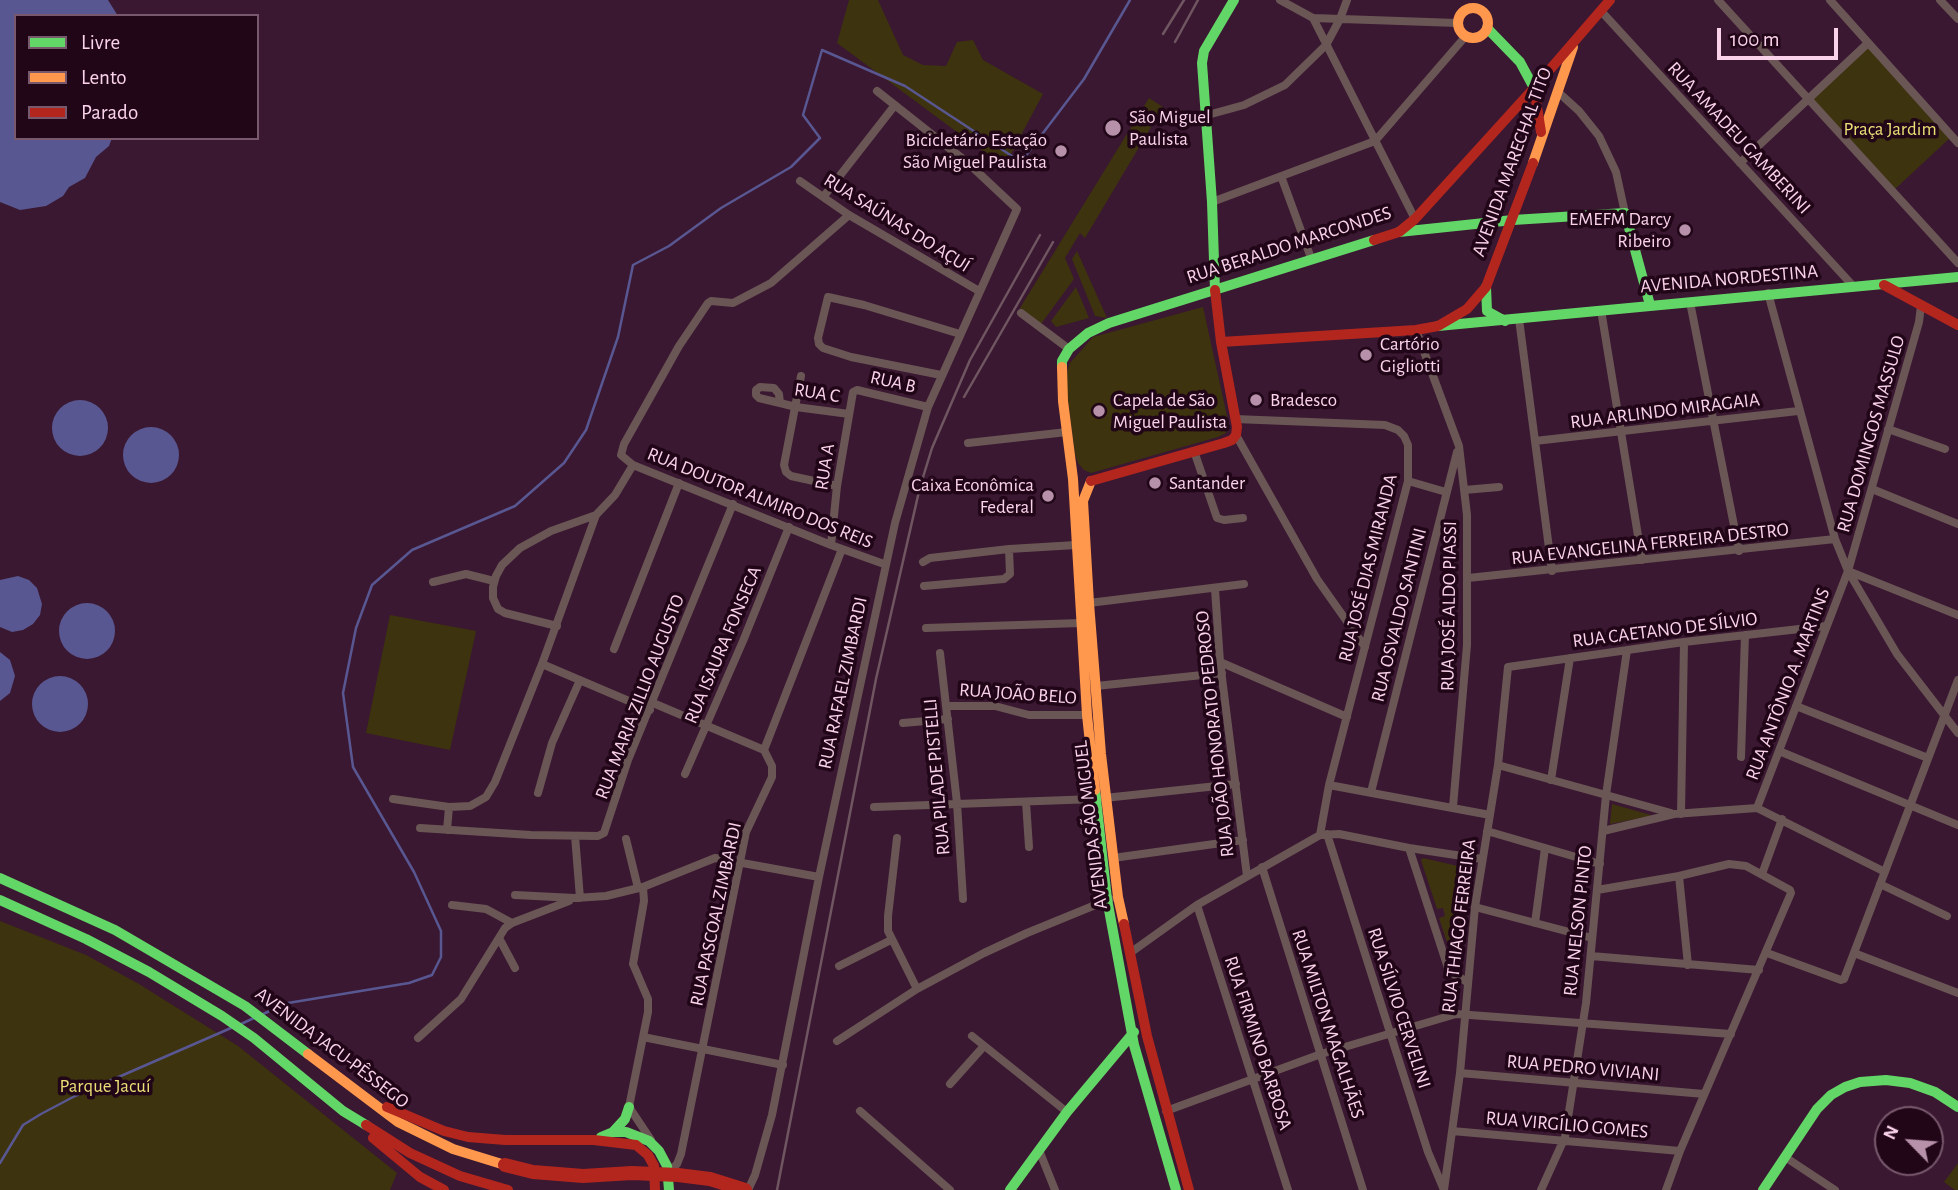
<!DOCTYPE html>
<html>
<head>
<meta charset="utf-8">
<style>
  body { margin:0 }
  #map { position:relative; width:1958px; height:1190px; overflow:hidden; background:#3a1831; font-family:"Alegreya Sans",sans-serif }
  canvas { display:block }
  .legend { position:absolute; left:14px; top:14px; width:245px; height:126px; box-sizing:border-box; background:#210618; border:2px solid #78586c; margin:0; padding:9px 12px; list-style:none; font-size:21px; color:#fad2e9 }
  .legend li { display:flex; align-items:center; gap:14px; height:35px }
  .legend b { width:35px; border:2px solid #78586c }
  .north { position:absolute; left:1874px; top:1106px; width:70px; height:70px; box-sizing:border-box; background:#210618; border:2px solid #78586c; border-radius:50%; rotate:295deg; font-size:19px; font-weight:700; line-height:28px; text-align:center; color:#fad2e9 }
  .north::after { content:''; display:block; margin:auto; width:24px; height:32px; background:#b791a9; clip-path:polygon(50% 0,100% 100%,50% 72%,0 100%) }
  .scale { position:absolute; left:1717px; top:28px; width:121px; height:32px; box-sizing:border-box; border:4px solid #fad2e9; border-top:0; padding-left:9px; font-size:21px; line-height:24px; white-space:nowrap; color:#fad2e9; -webkit-text-stroke:5px #210618; paint-order:stroke }
</style>
</head>
<body>
<div id="map">
<canvas width="1958" height="1190"></canvas>
<ul class="legend">
<li><b style="height:9px;background:#63d668"></b>Livre</li>
<li><b style="height:9px;background:#ff974d"></b>Lento</li>
<li><b style="height:9px;background:#b3261e"></b>Parado</li>
</ul>
<div class="north">N</div>
<div class="scale">100 m</div>
</div>
<script>
const context = document.querySelector('canvas').getContext('2d');
context.lineJoin = 'round';
function fill(path, color) { context.fillStyle = color; context.fill(path, 'evenodd'); }
const poly = rows => new Path2D(rows.map(r => 'M' + r).join(''));
function stroke(path, color, width, dash) { context.strokeStyle = color; context.lineWidth = width; context.lineCap = dash ? 'butt' : 'round'; context.setLineDash(dash || []); context.stroke(path); }
function label(font, color, halo, rows, align = 'center') {
  context.font = font + ' "Alegreya Sans",sans-serif'; context.lineWidth = 7; context.setLineDash([]); context.textBaseline = 'middle'; context.strokeStyle = halo; context.fillStyle = color; for (const [text, x, y, turn = 0] of rows) {
    context.save(); context.translate(x, y); context.rotate((+turn || 0) * Math.PI / 180); context.textAlign = isNaN(turn) ? turn : align; if (halo) context.strokeText(text, 0, 0); context.fillText(text, 0, 0); context.restore();
  }
}
const green = poly([
  [849,0,878,0,903,55,923,65,946,66,957,42,973,40,983,60,1043,94,1004,167,837,43],
  [1867,45,1951,137,1894,190,1807,99],
  [1149,98,1163,107,1085,238,1080,233,1065,258,1074,279,1041,324,1020,308],
  [1077,251,1107,318,1095,316,1072,259],
  [1076,287,1089,318,1056,327,1051,321],
  [1203,307,1229,425,1226,433,1218,437,1091,473,1084,470,1078,463,1075,454,1065,377,1070,363,1093,337],
  [390,615,476,631,450,750,366,733],
  [1612,804,1651,815,1650,816,1610,824],
  [1423,858,1471,869,1467,908,1460,907,1458,916,1466,918,1460,972,1456,969,1439,918,1445,916,1443,908,1437,909,1421,860],
  [0,921,86,955,139,984,238,1046,397,1173,390,1190,0,1190],
  [1958,1163,1958,1190,1955,1190,1944,1182]
]);
const water = poly([
  [0,0,108,0,118,16,16,16,16,138,112,138,109,146,96,157,85,178,69,187,63,196,46,206,20,210,0,202],
  '52 428a28 28 0 1 1 56 0a28 28 0 1 1-56 0Z',
  '123 455a28 28 0 1 1 56 0a28 28 0 1 1-56 0Z',
  [18,576,29,580,37,588,42,604,40,615,33,624,23,630,12,632,0,627,0,580],
  '59 631a28 28 0 1 1 56 0a28 28 0 1 1-56 0Z',
  [0,652,10,660,15,676,10,693,0,701],
  '32 704a28 28 0 1 1 56 0a28 28 0 1 1-56 0Z'
]);
const stream = poly([
  [263,1014,288,1003,409,983,432,975,441,957,441,931,414,872,353,767,343,693,356,628,372,585,412,550,515,506,564,463,586,430,618,337,633,265,669,246,721,208,791,167,820,138,803,115,822,50,905,86,1021,162,1084,79,1130,0],
  [241,1024,254,1018],
  [0,1163,23,1125,41,1114,75,1096,231,1028]
]);
const street = poly([
  [1280,0,1313,18,1457,23],
  [1718,0,1958,263],
  [1830,0,1958,143],
  [1940,0,1958,19],
  [1601,11,1854,287],
  [1313,18,1415,219],
  [1558,92,1579,111,1599,136,1616,172,1625,213],
  [1204,116,1244,105,1285,85,1326,45,1340,19,1347,0],
  [1740,163,1868,43],
  [1281,176,1311,258],
  [800,181,849,215,979,291],
  [824,196,895,105],
  [1212,202,1375,141,1465,37],
  [849,215,771,283,733,303,711,301,708,303,679,346,624,444,621,455,633,465,831,545,884,564],
  [1768,293,1835,539,1848,571,1897,654,1958,733],
  [1690,302,1739,551],
  [1601,310,1642,560],
  [1021,313,1069,349],
  [1519,319,1552,571],
  [1416,330,1459,446,1467,515,1467,645,1453,807],
  [941,375,851,357,823,348,819,344,818,338,828,297,864,305,960,334],
  [801,376,784,465,786,472,791,476,837,486],
  [780,403,779,394,774,388,760,387,756,390,756,395,759,398,780,403,796,407,849,414],
  [1235,419,1385,425,1398,430,1404,436,1408,445,1408,481,1329,785,1320,835],
  [1888,429,1945,449],
  [1236,435,1317,579,1365,647],
  [1535,441,1798,411],
  [968,443,1067,432],
  [1194,451,1217,518,1224,520,1243,518],
  [1408,481,1446,492],
  [1872,489,1958,524],
  [1464,490,1499,487],
  [831,545,837,486,853,392,857,390,928,407],
  [923,562,930,558,1009,549,1076,545],
  [1848,571,1958,615],
  [1468,578,1835,539],
  [433,582,466,574,494,581],
  [924,586,1004,579,1010,574,1009,549],
  [1215,589,1220,662,1247,876],
  [1089,603,1244,584],
  [557,626,505,613,498,609,493,598,493,587,496,576,502,565,520,548,551,531,596,515],
  [926,628,1081,623],
  [614,649,679,483],
  [940,653,957,803,963,899],
  [1220,662,1347,717],
  [542,664,650,710],
  [1096,686,1222,673],
  [653,703,764,750],
  [947,706,995,706,1029,715,1087,715],
  [1796,706,1928,758],
  [903,723,948,719],
  [1779,751,1958,825],
  [1741,757,1745,635],
  [1498,765,1671,813],
  [685,774,743,641,789,527],
  [1551,780,1570,658],
  [1329,785,1490,815],
  [1371,792,1457,452],
  [538,793,552,743,580,680],
  [393,799,449,807,470,806,486,797,495,782,542,664,596,515,615,495,633,465],
  [1026,802,1029,847],
  [874,807,1095,799,1236,784],
  [1757,808,1848,571,1919,322,1921,306],
  [1681,814,1684,642],
  [420,828,531,835,598,836,604,833,628,760,733,504],
  [447,830,449,807],
  [1487,831,1600,864],
  [1603,831,1674,814,1757,808,1885,872],
  [1327,834,1428,1152,1444,1190],
  [575,836,580,898],
  [897,838,888,916,888,931,917,989],
  [626,839,638,888],
  [1409,848,1449,971,1467,982],
  [1113,858,1243,840],
  [1262,867,1363,1190],
  [1762,874,1782,819],
  [1679,876,1688,965],
  [1880,884,1947,916],
  [643,887,644,901,633,964,648,999,648,1012,629,1107,651,1140],
  [1597,890,1679,876,1729,864,1746,866,1790,890,1791,893,1680,1151,1666,1190],
  [515,895,575,898,606,896,643,887,715,858,819,877],
  [452,905,486,909,512,923],
  [1197,905,1288,1190],
  [1475,907,1592,938],
  [1535,923,1545,848],
  [499,938,515,968],
  [1130,953,1197,905,1320,835,1339,834,1409,848,1482,859],
  [1767,953,1841,980,1844,979,1958,680],
  [1854,953,1958,993],
  [1591,956,1759,970],
  [839,966,891,940],
  [972,1036,1067,1112],
  [643,1037,783,1065],
  [418,1038,461,999,505,928,512,923,569,901],
  [837,1041,917,989,984,953,1027,933,1110,899],
  [1460,1073,1704,1094],
  [950,1084,984,1046],
  [860,1111,950,1190],
  [1166,1111,1321,1054,1456,1014,1731,1034],
  [1452,1131,1680,1151],
  [1039,1150,1055,1190],
  [1785,1157,1835,1190],
  [668,1173,677,1164,681,1154,746,832,772,777,772,766,764,750,842,549],
  [748,1190,755,1175,772,1115,819,877,895,523,928,407,1017,209,968,163,877,91],
  [1444,1190,1460,1073,1475,907,1498,765,1508,667,1684,642,1826,626],
  [1541,1190,1565,1137,1586,1003,1606,795,1627,650]
]);
const fast = poly([
  [1487,28,1520,62,1534,88],
  [1399,232,1513,220,1625,213,1650,305],
  [1486,287,1487,311,1505,321],
  [1215,290,1212,202,1202,63,1204,51,1234,0],
  [1438,326,1958,277],
  [1062,367,1062,361,1069,349,1088,333,1109,323,1374,240],
  [1095,790,1107,899,1134,1045,1176,1190],
  [0,878,115,930,245,1006,308,1054],
  [0,900,86,939,149,972,222,1016,254,1038,343,1111,366,1125],
  [613,1132,625,1119,629,1107],
  [601,1137,613,1132,626,1132,649,1141,659,1151],
  [659,1151,667,1166,669,1190],
  [1010,1190,1067,1112,1134,1032],
  [1763,1190,1817,1109,1831,1095,1845,1087,1860,1082,1886,1080,1910,1083,1935,1092,1958,1107]
]);
const slow = poly([
  '1458 23a15 15 0 1 1 30 0a15 15 0 1 1-30 0Z',
  [1533,163,1573,47],
  [1062,367,1063,401,1073,479,1087,715,1095,790],
  [1091,481,1083,501,1089,603,1101,754,1118,897,1124,924],
  [308,1054,398,1122,453,1149,505,1165]
]);
const jam = poly([
  [1534,88,1541,132],
  [1374,240,1399,232,1415,219,1534,88,1610,0],
  [1884,285,1958,325],
  [1221,342,1416,330,1438,326,1467,309,1486,287,1533,163],
  [1091,481,1224,443,1232,440,1236,435,1237,427,1221,342,1215,290],
  [1124,924,1147,1036,1189,1190],
  [387,1107,444,1131,468,1137,505,1140,594,1140,636,1145,648,1155,654,1166,655,1190],
  [366,1125,410,1153,460,1176,508,1190],
  [373,1138,420,1177,444,1190]
]);
const rail = poly([
  [1163,34,1184,0],
  [1175,42,1198,0],
  [964,397,1053,242],
  [777,1190,876,679,920,487,932,448,970,360,1040,235]
]);
const jamBridge = poly([
  [505,1165,533,1172,583,1176,632,1173,678,1175,710,1179,745,1190]
]);
const markers = [
  [1113,128,9,"#b791a9"],
  [1061,151,7,"#b791a9"],
  [1685,230,7,"#b791a9"],
  [1366,355,7,"#b791a9"],
  [1256,400,7,"#b791a9"],
  [1099,411,7,"#b791a9"],
  [1155,483,7,"#b791a9"],
  [1048,496,7,"#b791a9"]
];
const poiNames = [
  ["São Miguel",1129,117],
  ["Paulista",1129,139],
  ["Bicicletário Estação",1047,140,"right"],
  ["São Miguel Paulista",1047,162,"right"],
  ["EMEFM Darcy",1671,219,"right"],
  ["Ribeiro",1671,241,"right"],
  ["Cartório",1380,344],
  ["Gigliotti",1380,366],
  ["Capela de São",1113,400],
  ["Miguel Paulista",1113,422],
  ["Bradesco",1270,400],
  ["Santander",1169,483],
  ["Caixa Econômica",1034,485,"right"],
  ["Federal",1034,507,"right"]
];
const parkNames = [
  ["Praça Jardim",1890,129],
  ["Parque Jacuí",105,1086]
];
const streetNames = [
  ["RUA AMADEU GAMBERINI",1739,138,47],
  ["AVENIDA MARECHAL TITO",1512,162,-70],
  ["RUA SAÚNAS DO AÇUÍ",897,223,32],
  ["RUA BERALDO MARCONDES",1289,245,-18],
  ["AVENIDA NORDESTINA",1729,279,-5],
  ["RUA B",893,382,13],
  ["RUA C",817,393,9],
  ["RUA ARLINDO MIRAGAIA",1665,411,-7],
  ["RUA DOMINGOS MASSULO",1871,434,-74],
  ["RUA A",825,467,-81],
  ["RUA DOUTOR ALMIRO DOS REIS",760,498,22],
  ["RUA EVANGELINA FERREIRA DESTRO",1650,544,-6],
  ["RUA JOSÉ DIAS MIRANDA",1368,568,-76],
  ["RUA JOSÉ ALDO PIASSI",1449,606,-89],
  ["RUA OSVALDO SANTINI",1399,615,-76],
  ["RUA CAETANO DE SÍLVIO",1665,630,-7],
  ["RUA ISAURA FONSECA",723,645,-67],
  ["RUA RAFAEL ZIMBARDI",843,683,-78],
  ["RUA ANTÔNIO A. MARTINS",1788,684,-69],
  ["RUA JOÃO BELO",1018,694,4],
  ["RUA MARIA ZILLIO AUGUSTO",640,697,-69],
  ["RUA JOÃO HONORATO PEDROSO",1215,734,-96],
  ["RUA PILADE PISTELLI",937,777,-95],
  ["AVENIDA SÃO MIGUEL",1091,825,-97],
  ["RUA PASCOAL ZIMBARDI",716,914,-78],
  ["RUA NELSON PINTO",1578,921,-84],
  ["RUA THIAGO FERREIRA",1459,926,-83],
  ["RUA SÍLVIO CERVELINI",1399,1008,72],
  ["RUA MILTON MAGALHÃES",1328,1024,72],
  ["RUA FIRMINO BARBOSA",1258,1043,72],
  ["AVENIDA JACU-PÊSSEGO",332,1048,37],
  ["RUA PEDRO VIVIANI",1583,1068,5],
  ["RUA VIRGÍLIO GOMES",1567,1125,5]
];
fill(green, '#3d330e');
fill(water, '#595791');
stroke(stream, '#595791', 2.5);
stroke(street, '#6a5655', 8);
stroke(fast, '#63d668', 10);
stroke(slow, '#ff974d', 10);
stroke(jam, '#b3261e', 10);
stroke(rail, '#6f5661', 2.5);
stroke(jamBridge, '#b3261e', 14);
for (const [x, y, r, color] of markers) { const dot = new Path2D(); dot.arc(x, y, r, 0, 2 * Math.PI); context.fillStyle = color; context.fill(dot); stroke(dot, '#210618', 2.5); }
label('19px', '#fad2e9', '#210618', poiNames, 'left');
label('19px', '#ecdf76', '#210618', parkNames);
label('19px', '#fad2e9', '#210618', streetNames);
</script>
</body>
</html>
